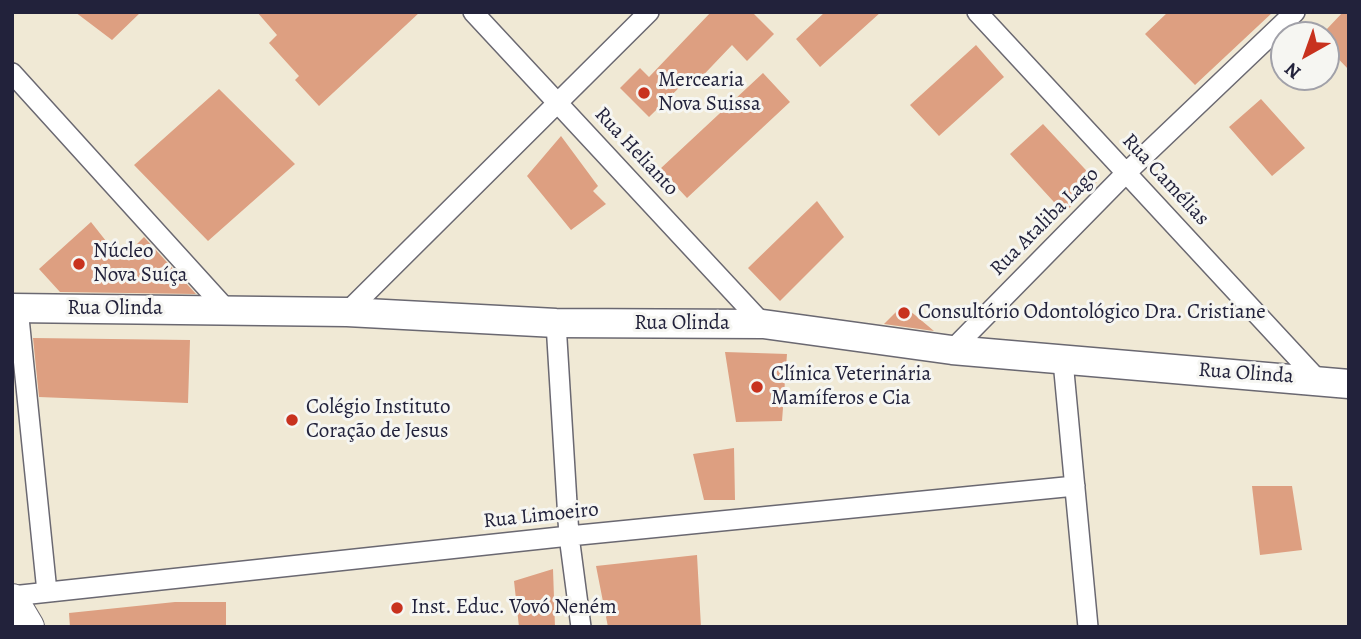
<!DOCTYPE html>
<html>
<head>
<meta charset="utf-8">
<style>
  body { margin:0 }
  #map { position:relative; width:1361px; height:639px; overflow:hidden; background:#f0e9d5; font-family:Alegreya,serif }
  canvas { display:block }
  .frame { position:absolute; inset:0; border:14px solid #22223b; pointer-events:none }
  .north { position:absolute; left:1270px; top:21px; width:70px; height:70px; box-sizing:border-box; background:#f6f6f2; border:2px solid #a1a1a9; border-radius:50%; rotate:220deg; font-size:19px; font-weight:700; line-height:28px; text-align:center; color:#22223b }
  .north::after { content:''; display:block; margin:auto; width:24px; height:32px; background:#c8321e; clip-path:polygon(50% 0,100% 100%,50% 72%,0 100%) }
</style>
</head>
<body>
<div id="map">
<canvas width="1361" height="639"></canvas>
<div class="frame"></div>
<div class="north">N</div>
</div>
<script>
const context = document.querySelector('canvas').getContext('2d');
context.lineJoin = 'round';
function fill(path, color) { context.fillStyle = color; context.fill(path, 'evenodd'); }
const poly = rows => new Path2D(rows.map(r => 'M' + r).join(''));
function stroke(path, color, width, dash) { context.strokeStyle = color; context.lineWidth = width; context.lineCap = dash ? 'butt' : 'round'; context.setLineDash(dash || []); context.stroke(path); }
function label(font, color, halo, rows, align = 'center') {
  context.font = font + ' Alegreya,serif'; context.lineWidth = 6; context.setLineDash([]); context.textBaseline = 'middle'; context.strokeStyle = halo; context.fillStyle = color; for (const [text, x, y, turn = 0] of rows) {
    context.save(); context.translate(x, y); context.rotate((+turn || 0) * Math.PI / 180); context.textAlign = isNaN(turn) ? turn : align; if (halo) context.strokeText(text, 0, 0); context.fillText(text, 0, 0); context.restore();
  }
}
const building = poly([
  [75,12,141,12,112,40],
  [257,12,420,12,319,106,295,80,299,76,269,43,277,35],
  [711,12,752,12,774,34,747,61,732,45,692,87,686,81,649,117,620,88,640,68,649,77],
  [825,12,881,12,820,67,796,39],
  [1168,12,1273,12,1195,85,1145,34],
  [1343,12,1349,12,1349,70,1326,46,1326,30],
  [976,45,1004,77,939,136,910,105],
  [763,73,790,102,687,198,660,169],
  [219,89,295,164,208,241,134,165],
  [1261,99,1305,148,1272,176,1229,127],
  [1043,124,1097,182,1064,213,1010,154],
  [561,136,598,186,593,191,606,204,571,230,527,176],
  [817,201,844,237,780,301,748,268],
  [91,222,121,260,144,237,196,294,60,292,39,269],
  [903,305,934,331,884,324],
  [33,338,190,340,188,403,39,397],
  [725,352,787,354,782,421,736,422],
  [734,448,735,500,704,500,693,454],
  [1252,486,1292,486,1302,550,1260,555],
  [697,555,701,627,608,627,596,566],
  [553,569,555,627,519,627,514,581],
  [175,602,226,602,226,627,70,627,69,613]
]);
const street = poly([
  [473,12,763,324],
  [977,12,1318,380],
  [12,73,227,310],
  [18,308,47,592],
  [347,312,649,12],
  [556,323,569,536,581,627],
  [952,350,1127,172,1295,12],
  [1063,361,1088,627],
  [12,596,569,536,1075,486]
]);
const secondary = poly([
  [12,308,347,312,556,323,763,324,952,350,1349,384]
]);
const primary = poly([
  [12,600,28,627]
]);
const markers = [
  [644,93,7,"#c8321e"],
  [79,264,7,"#c8321e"],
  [904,313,7,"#c8321e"],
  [757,387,7,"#c8321e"],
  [292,420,7,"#c8321e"],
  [397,608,7,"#c8321e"]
];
const poiNames = [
  ["Mercearia",658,81],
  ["Nova Suissa",658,105],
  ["Núcleo",93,252],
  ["Nova Suíça",93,276],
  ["Consultório Odontológico Dra. Cristiane",918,313],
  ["Clínica Veterinária",771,375],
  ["Mamíferos e Cia",771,399],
  ["Colégio Instituto",306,408],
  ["Coração de Jesus",306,432],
  ["Inst. Educ. Vovó Neném",411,608]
];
const streetNames = [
  ["Rua Helianto",636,152,47],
  ["Rua Camélias",1165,180,47],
  ["Rua Ataliba Lago",1045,222,-45],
  ["Rua Olinda",115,309],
  ["Rua Olinda",682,324],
  ["Rua Olinda",1246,374,4],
  ["Rua Limoeiro",541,516,-6]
];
fill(building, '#dd9f81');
stroke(street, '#6a6871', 22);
stroke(secondary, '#6a6871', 31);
stroke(primary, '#6a6871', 34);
stroke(street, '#fff', 19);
stroke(secondary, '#fff', 28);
stroke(primary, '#fff', 32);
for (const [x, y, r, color] of markers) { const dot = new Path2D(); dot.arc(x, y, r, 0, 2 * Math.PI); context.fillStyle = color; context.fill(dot); stroke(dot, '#f6f6f2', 2.5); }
label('21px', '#22223b', '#f6f6f2', poiNames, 'left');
label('21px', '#22223b', '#f6f6f2', streetNames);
</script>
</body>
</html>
